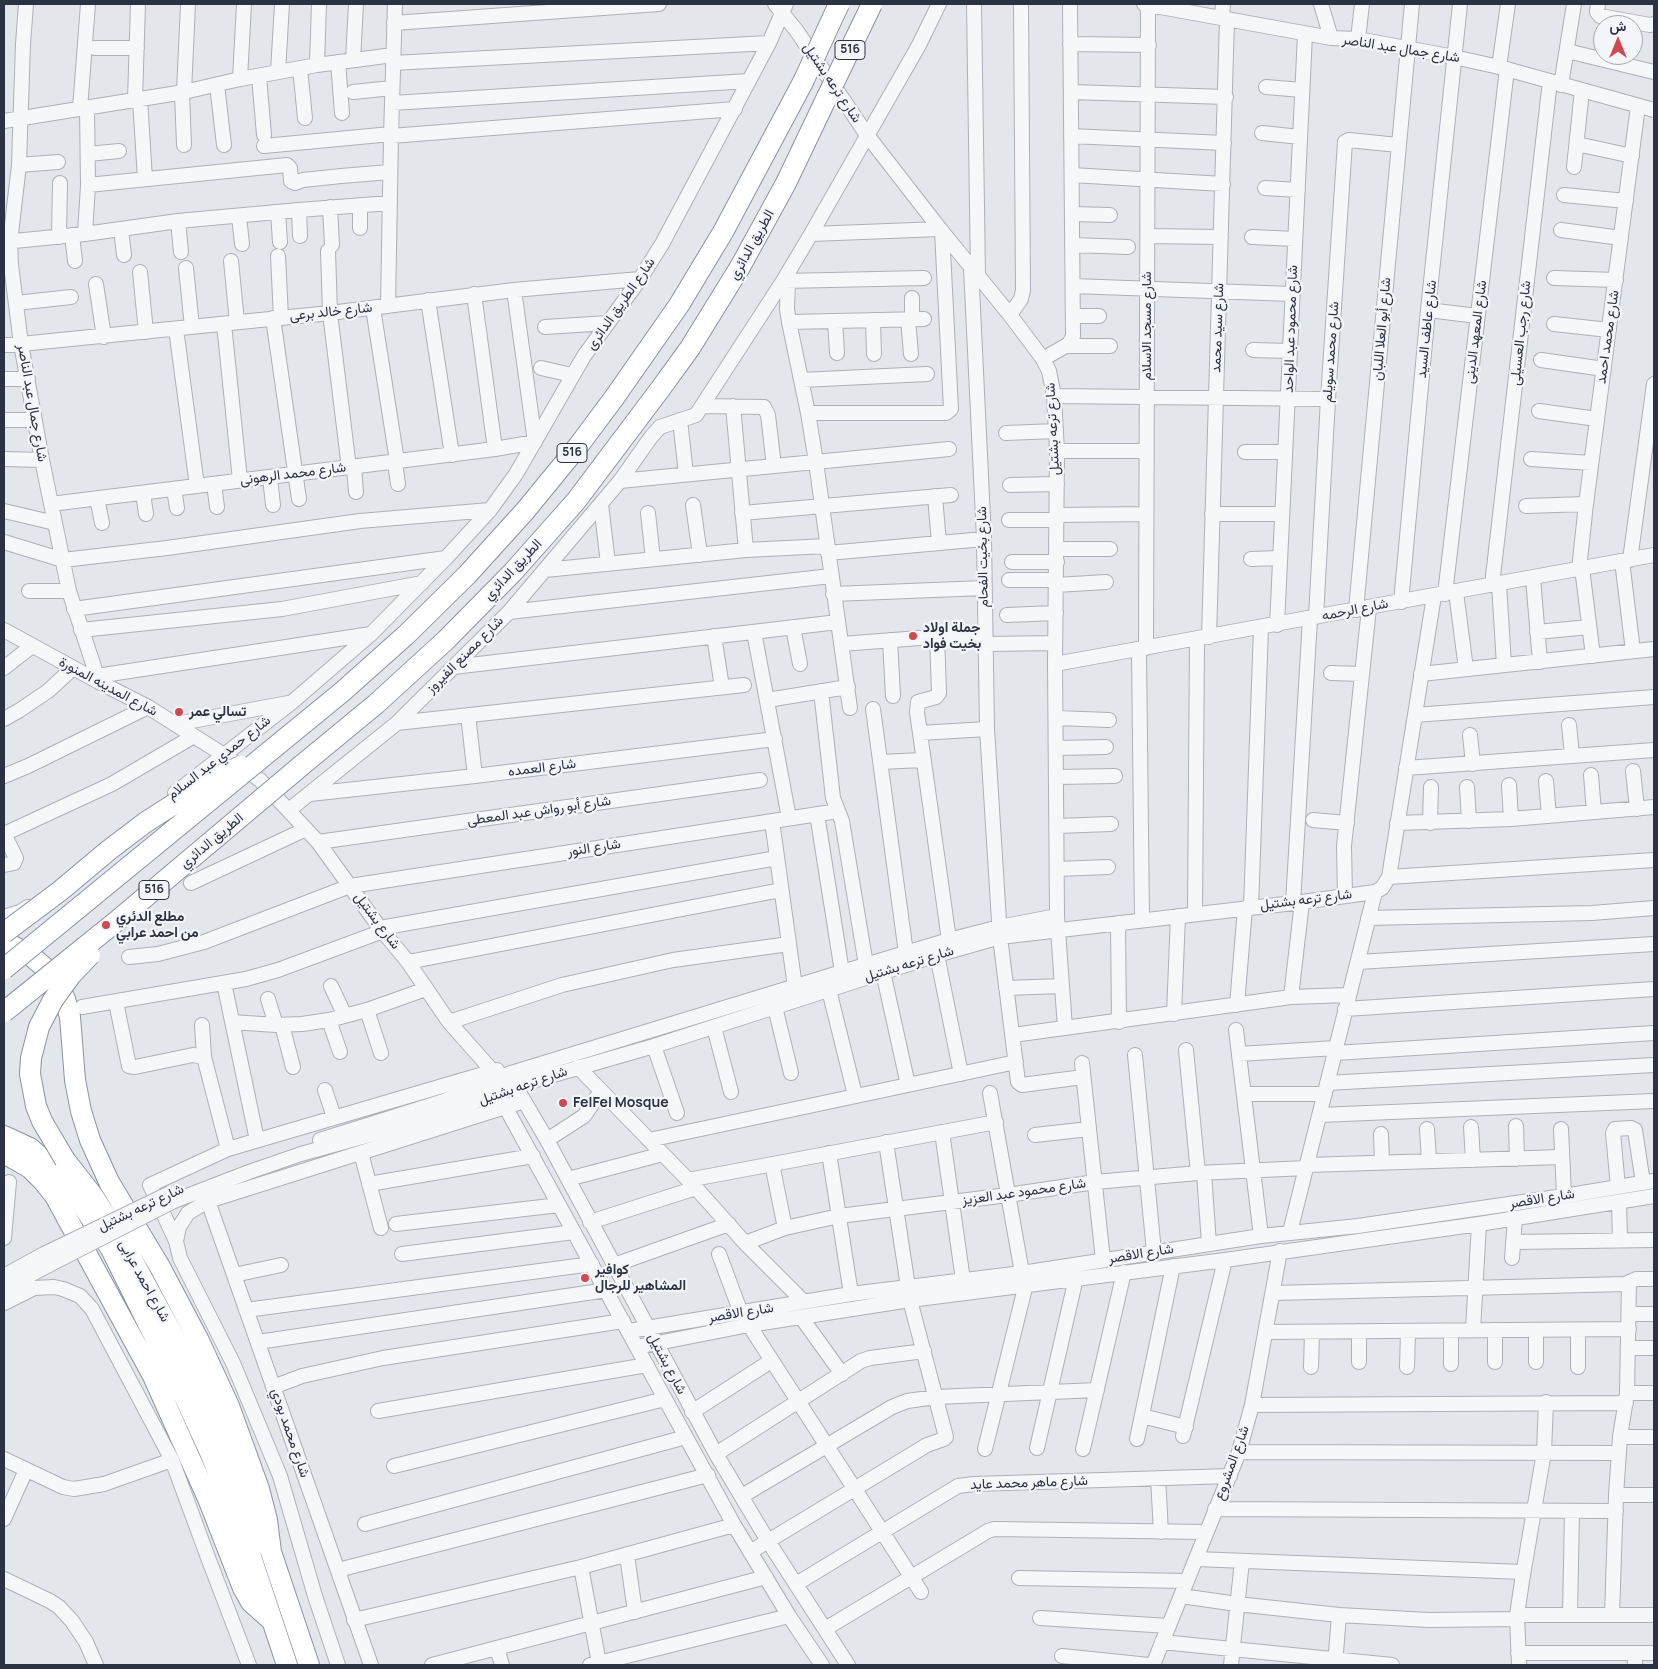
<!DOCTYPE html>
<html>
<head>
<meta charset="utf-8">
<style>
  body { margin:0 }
  #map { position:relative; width:1658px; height:1669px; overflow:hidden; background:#e3e6eb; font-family:Manrope,Vazirmatn,sans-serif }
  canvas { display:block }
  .frame { position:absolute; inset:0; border:5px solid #2b3244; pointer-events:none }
  .north { position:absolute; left:1593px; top:15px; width:50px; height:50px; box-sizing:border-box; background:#f3f5f8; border:1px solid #a3a7b0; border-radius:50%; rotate:0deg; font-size:14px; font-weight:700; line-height:20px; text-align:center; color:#2b3244 }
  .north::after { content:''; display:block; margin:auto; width:18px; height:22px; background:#ce4a53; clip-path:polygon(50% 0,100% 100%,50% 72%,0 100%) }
</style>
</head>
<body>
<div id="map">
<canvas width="1658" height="1669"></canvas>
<div class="frame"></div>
<div class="north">ش</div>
</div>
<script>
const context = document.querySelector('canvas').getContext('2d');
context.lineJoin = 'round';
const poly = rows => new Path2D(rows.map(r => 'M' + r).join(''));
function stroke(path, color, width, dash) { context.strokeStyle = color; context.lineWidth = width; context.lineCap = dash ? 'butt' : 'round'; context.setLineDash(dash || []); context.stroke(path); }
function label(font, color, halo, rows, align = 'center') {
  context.font = font + ' Manrope,Vazirmatn,sans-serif'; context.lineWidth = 4.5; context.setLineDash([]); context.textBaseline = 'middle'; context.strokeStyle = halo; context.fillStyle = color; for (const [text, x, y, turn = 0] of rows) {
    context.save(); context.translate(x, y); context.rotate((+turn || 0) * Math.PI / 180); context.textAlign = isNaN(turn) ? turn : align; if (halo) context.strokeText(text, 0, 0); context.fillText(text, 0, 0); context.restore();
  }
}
const minor = poly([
  [26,4,23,44,19,165,10,242,11,265,21,344,42,460,69,591,99,682],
  [775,4,796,30,867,135,940,229,1010,315,1043,359,1049,371,1054,396,1057,451,1055,664,1057,916,1065,1028],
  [974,4,978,275],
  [1144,4,1331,38,1358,39,1454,57,1499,67,1654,110],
  [1321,4,1331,38],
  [1598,4,1597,12,1600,16,1650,25,1654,24],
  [1222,18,1223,4],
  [394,23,659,4],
  [1358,39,1362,4],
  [1070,44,1149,45],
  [95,48,137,48],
  [1567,51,1654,72],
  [353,60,356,4],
  [338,62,342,113],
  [393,63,769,43],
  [317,65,319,4],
  [1499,67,1508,4],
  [300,68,305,118],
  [278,72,282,4],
  [259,76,264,135],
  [240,79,244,4],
  [217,85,224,145],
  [1561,85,1574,4],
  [1266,87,1302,90],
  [184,92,188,4],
  [353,92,392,88],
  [1071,92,1226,97],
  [182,93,184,145],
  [140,99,145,179],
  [135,100,138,4],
  [392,103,749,81],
  [80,109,88,4],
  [4,121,184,92,240,79,317,65,393,55],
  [1262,133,1300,137],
  [391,136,735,109],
  [1071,136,1224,143],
  [1577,144,1632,156],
  [264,146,391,134],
  [88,154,119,151],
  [19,165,58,162],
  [1574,167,1582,90],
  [1072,175,1223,184],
  [88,185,287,165,290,168,291,181,295,183,303,180,341,176,390,172],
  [1265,188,1298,190],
  [1564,195,1626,201],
  [360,205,360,228],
  [330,207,332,245],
  [299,210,300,236],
  [278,212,280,242],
  [1072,214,1110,215],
  [239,216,242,244],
  [178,221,181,252],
  [121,229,124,255],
  [1561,230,1621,238],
  [85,234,88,185,87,108],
  [811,234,940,229],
  [72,235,75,261],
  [1148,236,1221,237],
  [59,237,60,183],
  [1252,237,1295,239],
  [4,242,85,234,178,221,299,210,390,203],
  [1072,245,1128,247],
  [328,251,330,313,349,468],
  [278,256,281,318],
  [231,261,237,322],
  [971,267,984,539,987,729,1000,937,1018,1082,1022,1085,1083,1077],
  [186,268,192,327],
  [140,272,146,332],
  [1554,278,1616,280],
  [783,281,924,278],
  [788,281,787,309,789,322,808,413,816,462,850,708],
  [96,284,104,337],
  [1073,286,1292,294],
  [474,294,495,449],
  [912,298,912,319],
  [428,300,452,455],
  [16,303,71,297],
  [388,306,391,136,395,4],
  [373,308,397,461],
  [1428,310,1478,316],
  [1010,315,1021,299,1023,290,1021,4],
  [1073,316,1099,316],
  [273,318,299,499],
  [908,319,911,354],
  [873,320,874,354],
  [835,321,837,353],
  [789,322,924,319],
  [224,324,240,480],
  [1554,324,1609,330],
  [545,327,608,323],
  [176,329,197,486],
  [21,344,330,313,514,290,640,279],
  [4,345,22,345],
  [1066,346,1110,346],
  [1253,350,1290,351],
  [1043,359,1069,344,1073,336,1070,4],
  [1541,360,1604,369],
  [541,368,572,375],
  [4,379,28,379],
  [801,380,927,374],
  [1054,396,1328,399],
  [704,406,764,407,768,415,774,466],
  [733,406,746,550],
  [1539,411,1597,419],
  [808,413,946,413,951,409,942,231],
  [4,420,35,420],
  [680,420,686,474],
  [1006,433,1056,431],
  [1057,451,1146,451],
  [1245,452,1285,452],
  [4,459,42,460],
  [1531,459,1591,463],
  [395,462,398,484],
  [354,467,356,492],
  [270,477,273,505],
  [620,481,949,449],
  [214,484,217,507],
  [1010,485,1057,484],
  [174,489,177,508],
  [143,493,146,514],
  [935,496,939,543],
  [97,498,102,523],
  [51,504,495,449,535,442,514,290],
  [601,504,608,564],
  [693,505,700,555],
  [1526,506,1586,504],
  [4,511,55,523],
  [648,513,653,559],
  [742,513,951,495],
  [1212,514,1282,514],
  [1057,515,1146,514],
  [1009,520,1057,520],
  [4,542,63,560,167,548,360,521,490,510],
  [1057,549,1110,549],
  [828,553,984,539],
  [1251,559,1280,558],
  [1630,560,1654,384],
  [1622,561,1633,651],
  [1012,562,1057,562],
  [1582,568,1593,656],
  [1579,569,1586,504,1638,106],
  [545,570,746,550,827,546],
  [1533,578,1540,662],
  [1009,580,1056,580],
  [1499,584,1504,665],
  [1056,585,1106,582],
  [1492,585,1550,81],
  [29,591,69,591],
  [1456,592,1466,669],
  [833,594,984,588],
  [1445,594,1507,69],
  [1401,602,1428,310,1460,4],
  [74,609,446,558],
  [1356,610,1412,4],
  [509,612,831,576],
  [1007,615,1056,613],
  [1316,617,1328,399,1345,142,1349,140,1398,145],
  [1277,625,1305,34],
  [793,627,800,664],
  [4,630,99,682,148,707,224,755,260,780,318,842,380,928,408,962,449,1022,489,1067,493,1081,506,1108,734,1525,789,1616,822,1665],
  [81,630,282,609,422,583],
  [754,632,789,818],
  [1537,632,1589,627],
  [714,636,722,687],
  [937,636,939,693,936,697,918,702,917,712,949,940],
  [1209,637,1227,19],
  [890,640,893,696],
  [841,644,985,633],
  [985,644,1055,643],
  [1146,648,1148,5],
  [1139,650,1142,920],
  [1055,664,1654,555],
  [453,667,838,622],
  [4,668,32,646],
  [1331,673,1362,674],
  [1421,674,1654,649],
  [97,676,371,634],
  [821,691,833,798,842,821,866,965],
  [767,700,848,687],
  [873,709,906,953],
  [468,715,475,776],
  [1415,715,1654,697],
  [1056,718,1109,720],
  [4,719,20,710,48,691,73,668],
  [397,723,744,685],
  [176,724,288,703],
  [1569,725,1572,755],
  [920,733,987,729],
  [1470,735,1473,764],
  [1056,748,1106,747],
  [880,762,923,760],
  [1406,768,1654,750],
  [1633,771,1637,809],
  [1591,775,1594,812],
  [4,776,28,766,148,707],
  [1056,777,1115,776],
  [1546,781,1549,816],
  [1509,785,1511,819],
  [1467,787,1469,821],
  [175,793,291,703,371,634,446,558,490,510,516,474,584,356,640,279,662,244,769,43,786,4],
  [310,794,475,776,775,739],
  [289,810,397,723,509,612,620,481,651,437,660,427,696,415,783,281,811,234,919,45,939,4],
  [817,814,842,972],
  [1313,820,1347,823],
  [772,821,795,987],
  [1397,823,1511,819,1654,807],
  [1430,823,1431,787],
  [1057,826,1111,824],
  [4,834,112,784,194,736],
  [4,834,16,858,14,863,4,865],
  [318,842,760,780],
  [1057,869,1108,867],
  [1389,877,1654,860],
  [191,883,306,829],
  [1345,895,1344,846,1369,608],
  [1293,903,1310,619],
  [1251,908,1261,628],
  [1195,914,1197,639],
  [4,917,20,912,28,907],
  [1368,918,1592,913,1654,908],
  [1118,923,1119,1022],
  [380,928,777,858],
  [937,955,961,1074],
  [129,957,158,954,204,942,350,886,838,811],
  [408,962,781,890],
  [1358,962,1654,944],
  [883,972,908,1085],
  [224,983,257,1140],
  [331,986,345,1016],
  [1006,988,1062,986],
  [829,990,855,1095],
  [1291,997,1302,902],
  [268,999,276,1025],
  [116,1002,129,1066,135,1067,193,1055,204,1057,228,1149],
  [1237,1005,1245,908],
  [82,1007,246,979,278,970,383,931],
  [775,1007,791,1073],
  [1345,1009,1654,989],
  [367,1010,381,1053],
  [1174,1014,1178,916],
  [329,1020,340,1052],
  [232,1022,276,1025,302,1024,329,1020,367,1010,426,989],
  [449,1022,562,985,673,960,789,944],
  [202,1025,204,1057],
  [282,1025,293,1067],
  [714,1027,731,1092],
  [1236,1030,1261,1236],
  [1013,1035,1291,997,1348,995],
  [654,1046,677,1113],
  [1186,1050,1198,1173],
  [1335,1053,1654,1033],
  [1239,1054,1336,1048],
  [1135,1055,1154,1252],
  [1082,1063,1103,1260],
  [578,1067,696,1188,745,1243,804,1302],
  [1327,1083,1654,1065],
  [325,1090,334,1117],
  [990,1093,1022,1273],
  [520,1094,547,1140,716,1454,768,1541,848,1665],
  [1244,1094,1325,1094],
  [1320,1115,1654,1101],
  [1516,1126,1517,1159],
  [1471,1127,1473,1160],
  [1427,1129,1429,1161],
  [1561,1129,1564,1196],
  [942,1132,963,1280],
  [1381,1134,1382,1163],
  [1035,1135,1089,1129],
  [320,1140,444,1101,508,1074,842,972,949,940,999,927,1057,916],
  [547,1140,584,1116,601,1091],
  [649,1140,1016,1062],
  [361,1153,381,1228],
  [829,1153,851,1294],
  [772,1164,785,1228],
  [1307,1165,1562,1157],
  [1204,1173,1209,1244],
  [568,1179,663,1154],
  [688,1180,996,1122],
  [369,1184,533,1156],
  [1618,1187,1613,1133,1615,1129,1631,1128,1635,1130,1643,1183],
  [174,1201,249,1172,301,1154,438,1116,515,1086,654,1046,937,955,1000,937,1302,902,1375,892,1382,888,1389,877,1434,596],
  [208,1201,371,1665],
  [1619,1202,1620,1240],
  [590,1222,696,1188],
  [396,1224,559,1205],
  [1290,1232,1375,892],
  [4,1238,9,1182],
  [176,1241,150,1185,228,1149,497,1070],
  [1513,1242,1654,1240],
  [745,1243,785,1228,839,1216,1008,1195,1095,1182,1198,1173,1306,1168],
  [402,1254,574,1232],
  [719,1254,741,1313],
  [1512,1258,1515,1218],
  [614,1265,729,1224],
  [234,1275,281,1265],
  [4,1276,44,1254],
  [4,1289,49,1265],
  [1273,1293,1625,1284,1636,1279,1654,1279],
  [4,1303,34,1288,54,1287,63,1289,80,1296,92,1309,172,1460,207,1555,249,1665],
  [246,1310,592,1264],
  [1629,1314,1654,1314],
  [801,1317,842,1374],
  [749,1325,921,1592],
  [1473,1330,1479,1224],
  [629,1331,851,1294,1022,1273,1261,1236,1358,1226,1564,1196,1654,1181],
  [1451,1331,1451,1364],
  [1265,1332,1629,1329],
  [258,1342,607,1290],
  [637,1347,749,1325,910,1300,1225,1260,1479,1224,1654,1196],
  [1628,1348,1654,1348],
  [1359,1362,1359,1331],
  [1495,1362,1495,1330],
  [1536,1362,1536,1330],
  [1311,1367,1312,1332],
  [1407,1367,1408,1331],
  [1578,1367,1578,1330],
  [273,1387,302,1376,383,1358,623,1321],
  [1627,1393,1654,1393],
  [1252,1405,1626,1403],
  [378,1411,647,1365],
  [692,1412,771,1361],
  [1142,1416,1186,1427],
  [1183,1436,1225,1260],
  [1620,1437,1654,1437],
  [1137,1439,1173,1266],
  [1037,1448,1076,1278],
  [985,1449,1026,1284],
  [1083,1449,1124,1272],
  [1239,1452,1619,1453],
  [716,1454,861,1361,870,1358,924,1351],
  [4,1459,63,1487,74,1489,104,1484,172,1460],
  [394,1466,665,1399],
  [1158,1478,1161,1532],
  [1616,1495,1654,1495],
  [742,1496,892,1407,907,1401,936,1397,1097,1390],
  [1215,1509,1616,1511],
  [4,1519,26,1470],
  [365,1524,686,1437],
  [750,1552,927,1445,944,1439,946,1437,910,1300,886,1142],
  [627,1555,635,1612],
  [1196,1559,1523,1572],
  [581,1567,599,1663],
  [338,1570,708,1475],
  [1019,1578,1187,1581],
  [4,1579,50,1601,59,1607,72,1621,86,1642,96,1665],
  [796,1584,958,1486,974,1484,1230,1476],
  [1181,1596,1237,1604,1339,1615,1428,1620,1518,1619],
  [1517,1615,1654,1615],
  [1570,1615,1572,1511],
  [1612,1615,1616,1495,1620,1437,1627,1393,1629,1282],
  [1040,1618,1169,1626],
  [354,1620,581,1567,734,1525],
  [825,1629,988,1531,994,1529,1206,1532],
  [1162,1642,1392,1665],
  [497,1648,502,1665],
  [1518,1653,1654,1653],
  [1062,1656,1149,1665],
  [338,1665,315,1596,280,1476,233,1363,180,1258,176,1241,179,1227,188,1213,208,1201,524,1101],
  [432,1665,766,1577],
  [590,1665,789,1616],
  [1153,1665,1239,1452,1252,1405,1280,1251],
  [1231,1665,1242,1561],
  [1335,1665,1339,1615],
  [1519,1665,1517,1615,1522,1581,1544,1452,1546,1402],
  [1635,1665,1635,1653]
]);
const highway = poly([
  [259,760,342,692,406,635,467,575,525,511,579,445,614,398,679,305,723,232,803,82],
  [302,765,376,704,446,640,513,572,576,501,661,388,690,348,740,267,786,183,827,97],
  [4,943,13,946,30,955,44,967,56,982,65,999,70,1017,75,1080,81,1111,90,1140,109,1182,160,1267,199,1341,229,1406,259,1489,267,1520,271,1552],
  [4,1136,30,1148,54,1169,81,1203,111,1249,186,1400,209,1450,246,1542,287,1665],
  [4,1153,30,1168,43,1181,55,1196,153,1376,209,1501,243,1588,251,1602,270,1619],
  [65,1160,93,1196,122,1241,184,1355,226,1442,256,1521,271,1552,309,1665]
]);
const minorBridge = poly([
  [44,1254,170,1193],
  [49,1265,174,1201]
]);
const highwayBridge = poly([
  [803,82,839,4],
  [827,97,872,4],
  [4,933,60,891,109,850,146,822,216,777,241,766],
  [4,969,259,760],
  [4,1012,118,920,302,765],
  [65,1160,42,1121,36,1106,30,1074,31,1058,39,1027,53,1000,71,975,90,955]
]);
const markers = [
  [913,636,5,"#ce4a53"],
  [179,712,5,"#ce4a53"],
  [106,925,5,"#ce4a53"],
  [563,1103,5,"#ce4a53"],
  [585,1278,5,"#ce4a53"]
];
const shields = [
  [850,50,30],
  [572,453,30],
  [154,890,30]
];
const shieldNames = [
  ["516",850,50],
  ["516",572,453],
  ["516",154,890]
];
const streetNames = [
  ["شارع جمال عبد الناصر",1401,49,9],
  ["شارع ترعه بشتيل",832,83,56],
  ["الطريق الدائري",752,245,-61],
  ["شارع الطريق الدائرى",621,304,-55],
  ["شارع خالد برعى",331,312,-6],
  ["شارع مسجد الاسلام",1147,326,-90],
  ["شارع سيد محمد",1218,328,-88],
  ["شارع محمود عبد الواحد",1291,329,-88],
  ["شارع أبو العلا اللبان",1382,329,-85],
  ["شارع عاطف السيد",1427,329,-84],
  ["شارع المعهد الدينى",1476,332,-83],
  ["شارع رجب العسيلى",1521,333,-84],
  ["شارع محمد احمد",1608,337,-82],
  ["شارع محمد سويلم",1331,352,-86],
  ["شارع جمال عبد الناصر",32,403,80],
  ["شارع ترعه بشتيل",1053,429,-93],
  ["شارع محمد الرهونى",293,474,-7],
  ["شارع بخيت الفحام",983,557,-91],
  ["الطريق الدائري",513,570,-47],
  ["شارع الرحمه",1355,610,-11],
  ["شارع مصنع الفيروز",465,655,-45],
  ["شارع المدينه المنورة",108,687,28],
  ["شارع حمدي عبد السلام",219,758,-38],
  ["شارع العمده",542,768,-7],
  ["شارع أبو رواش عبد المعطى",539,811,-8],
  ["الطريق الدائري",212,841,-40],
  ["شارع النور",594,848,-9],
  ["شارع ترعه بشتيل",1306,900,-7],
  ["شارع بشتيل",377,921,53],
  ["شارع ترعه بشتيل",909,964,-17],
  ["شارع ترعه بشتيل",523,1086,-19],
  ["شارع محمود عبد العزيز",1024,1192,-8],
  ["شارع الاقصر",1542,1199,-9],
  ["شارع ترعه بشتيل",141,1208,-25],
  ["شارع الاقصر",1141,1254,-9],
  ["شارع احمد عرابى",144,1281,61],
  ["شارع الاقصر",741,1313,-9],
  ["شارع بشتيل",667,1364,62],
  ["شارع محمد بودي",290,1433,71],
  ["شارع المشروع",1232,1463,-70],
  ["شارع ماهر محمد عايد",1029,1483,-2]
];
const poiNames = [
  ["جملة اولاد",923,628],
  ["بخيت فواد",923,644],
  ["تسالي عمر",189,712],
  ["مطلع الدئري",116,917],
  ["من احمد عرابي",116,933],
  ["FelFel Mosque",573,1103],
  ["كوافير",595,1270],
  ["المشاهير للرجال",595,1286]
];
stroke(minor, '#acb0b9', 16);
stroke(highway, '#8a92a2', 22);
stroke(minor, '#f6f7f9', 14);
stroke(highway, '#fff', 20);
stroke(minorBridge, '#acb0b9', 16, []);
stroke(highwayBridge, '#8a92a2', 22, []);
stroke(minorBridge, '#f6f7f9', 14);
stroke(highwayBridge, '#fff', 20);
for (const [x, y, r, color] of markers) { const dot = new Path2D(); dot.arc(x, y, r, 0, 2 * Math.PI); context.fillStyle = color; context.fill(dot); stroke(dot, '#f3f5f8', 2); }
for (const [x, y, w] of shields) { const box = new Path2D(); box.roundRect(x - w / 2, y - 9.5, w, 19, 4); context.fillStyle = '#f3f5f8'; context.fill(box); stroke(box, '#2b3244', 1); }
label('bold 12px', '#2b3244', null, shieldNames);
label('14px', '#2b3244', '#f3f5f8', streetNames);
label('bold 14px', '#2b3244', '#f3f5f8', poiNames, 'left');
</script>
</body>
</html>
